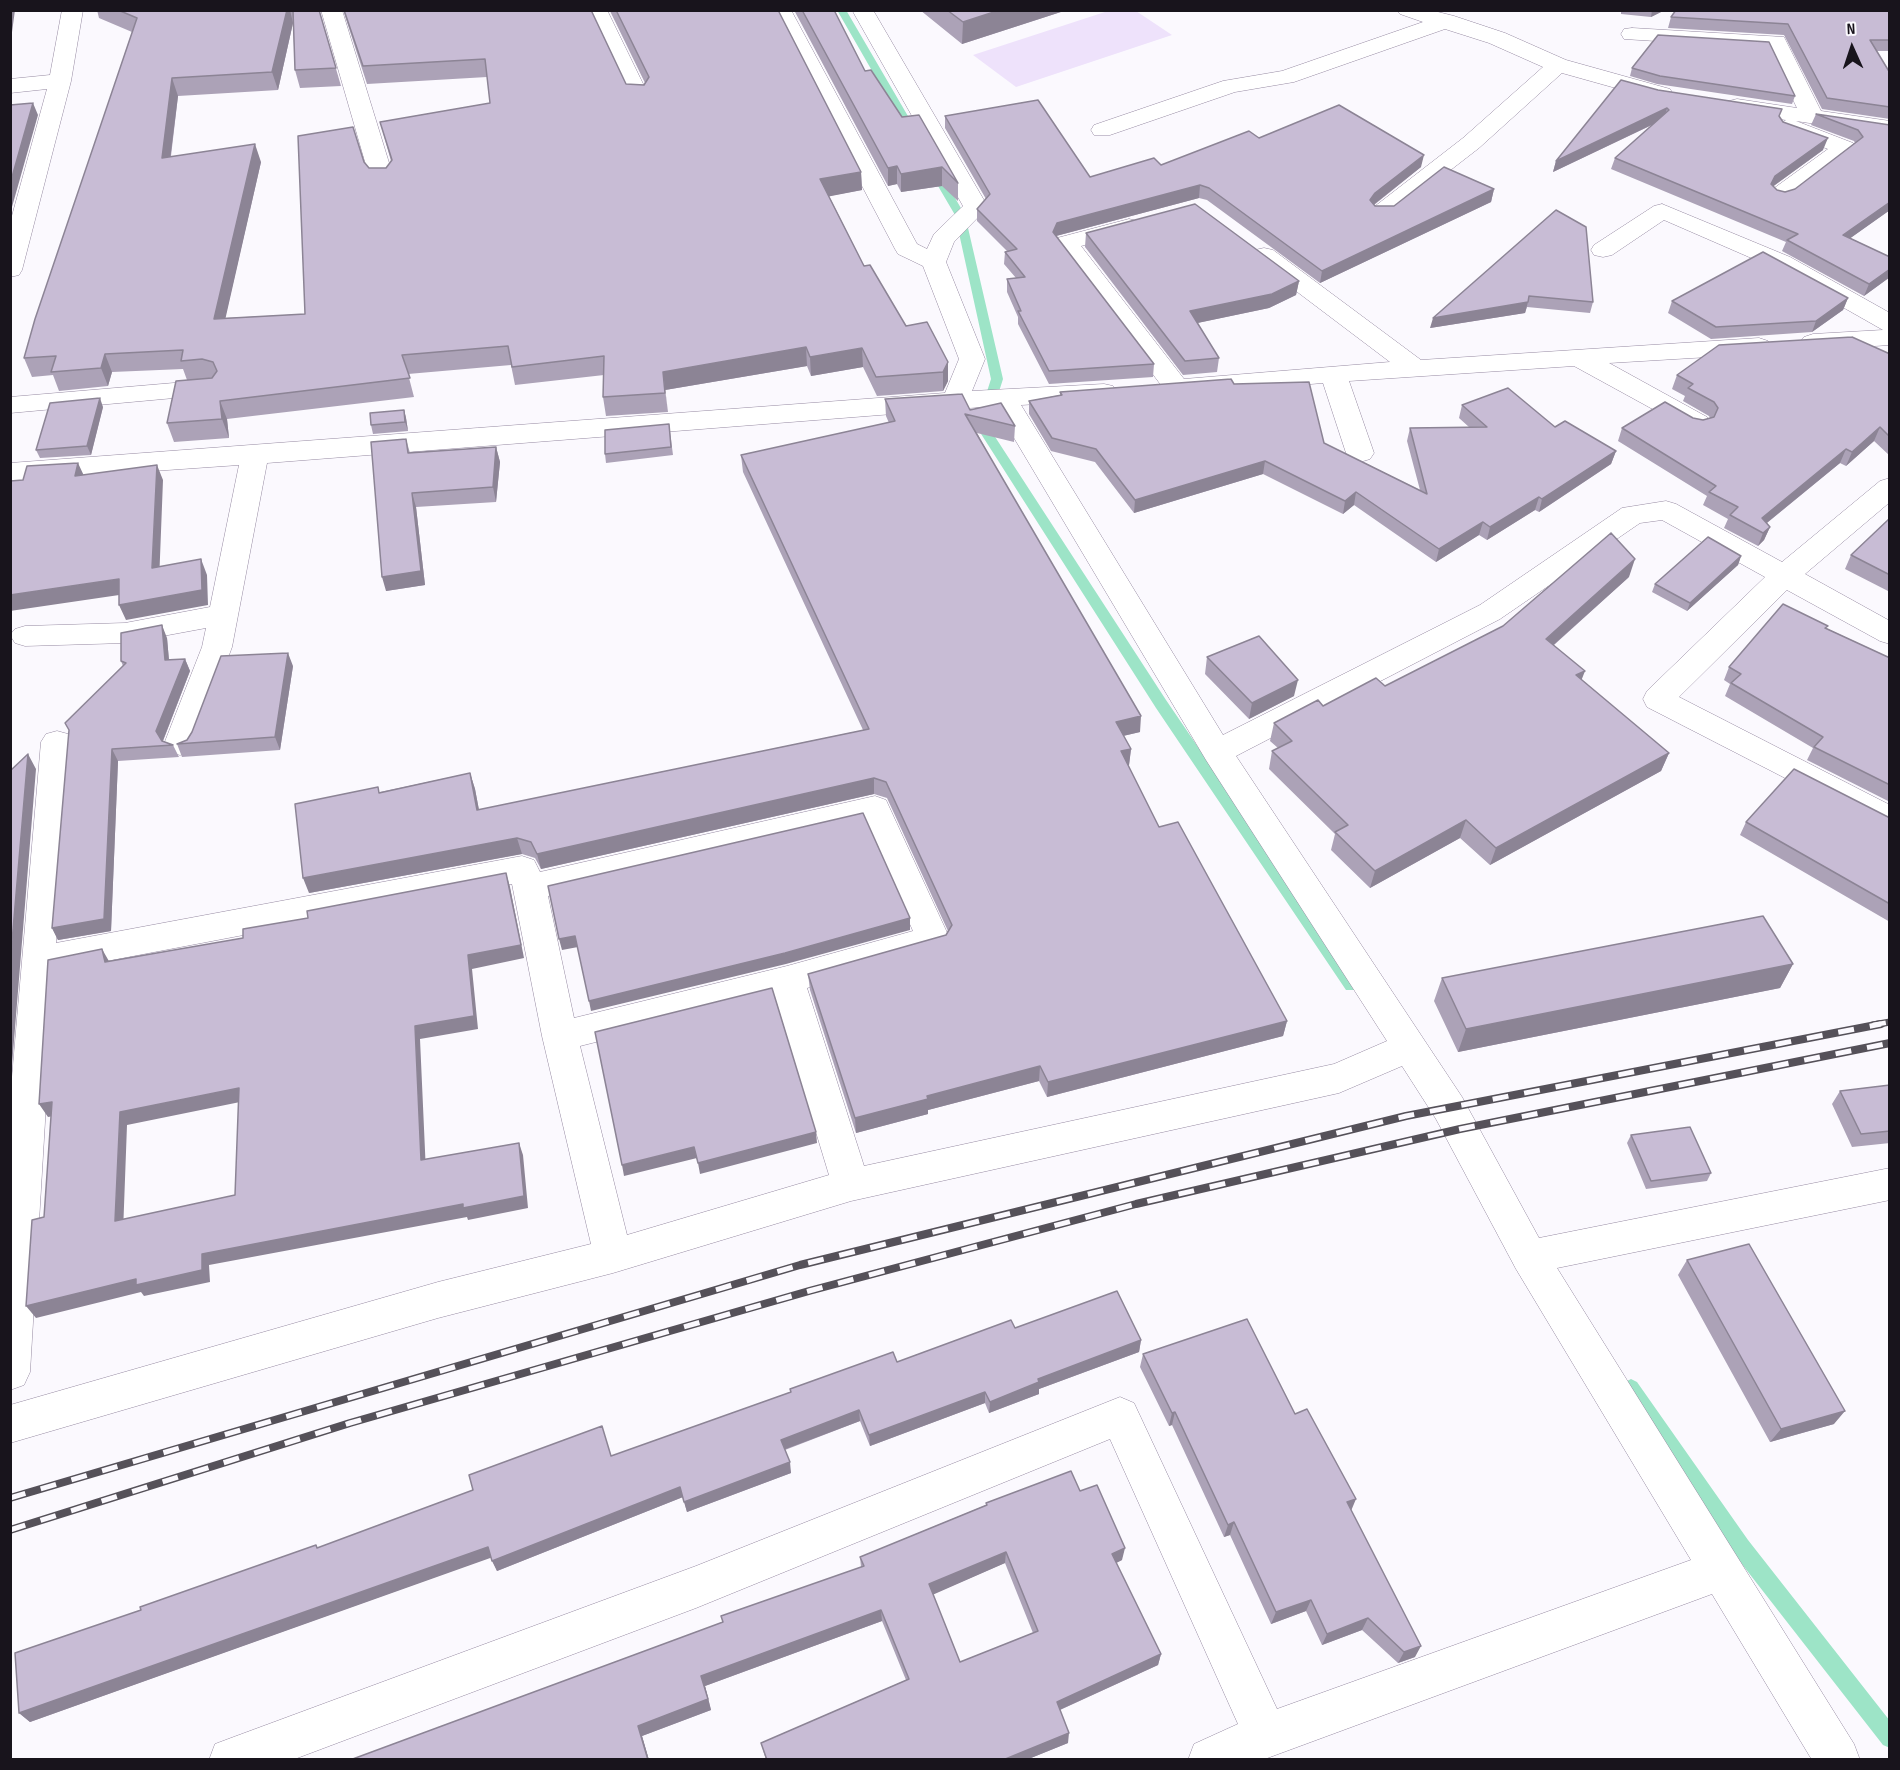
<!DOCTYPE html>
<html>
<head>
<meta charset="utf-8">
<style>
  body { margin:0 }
  #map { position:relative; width:1900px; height:1770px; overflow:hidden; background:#fbf9fe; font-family:"Sofia Sans Condensed",sans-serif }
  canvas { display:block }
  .frame { position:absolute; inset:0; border:12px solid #18141c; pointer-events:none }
  .north { position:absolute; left:1822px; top:18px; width:60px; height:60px; -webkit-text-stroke:4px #fbf9fe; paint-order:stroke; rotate:357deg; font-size:16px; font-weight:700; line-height:24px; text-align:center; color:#18141c }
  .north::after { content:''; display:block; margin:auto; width:21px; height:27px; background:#18141c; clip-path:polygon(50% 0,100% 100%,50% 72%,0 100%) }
</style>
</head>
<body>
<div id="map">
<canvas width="1900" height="1770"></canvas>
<div class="frame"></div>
<div class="north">N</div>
</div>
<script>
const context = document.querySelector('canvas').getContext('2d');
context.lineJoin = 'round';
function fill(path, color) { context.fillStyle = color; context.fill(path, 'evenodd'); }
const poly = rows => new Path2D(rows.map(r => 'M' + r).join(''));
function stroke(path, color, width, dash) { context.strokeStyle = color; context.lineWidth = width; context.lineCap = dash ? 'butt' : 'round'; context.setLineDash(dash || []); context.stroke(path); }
const green = poly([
  [1108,11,1136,11,1172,35,1016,87,973,55]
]);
const stream = poly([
  [837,10,846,10,919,135,918,137,909,135,837,10],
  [933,166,938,169,965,215,1003,379,988,426,1166,700,1358,982,1360,986,1358,990,1346,990,1156,708,976,426,991,379,955,215,928,169,933,166],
  [1631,1379,1637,1382,1748,1540,1890,1721,1890,1748,1883,1745,1734,1554,1625,1394,1622,1388,1625,1382,1631,1379]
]);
const street = poly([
  [62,10,83,10,71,81,22,270,19,275,10,277,10,223,47,89,10,93,10,79,50,75,62,10],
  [321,10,342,10,394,179,390,184,374,184,370,179,321,10],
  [582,10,608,12,649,96,646,101,630,101,592,19,582,10],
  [770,10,791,10,917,244,927,249,934,234,963,206,852,10,873,10,988,207,954,242,946,262,985,359,972,391,1104,384,1113,386,1117,392,1113,398,1104,400,1021,405,1223,735,1480,605,1622,508,1666,501,1676,504,1782,562,1880,481,1890,478,1890,502,1805,574,1890,621,1890,644,1880,641,1787,590,1679,697,1890,805,1890,832,1647,707,1643,699,1647,691,1765,577,1662,520,1640,523,1500,619,1236,756,1462,1097,1539,1238,1890,1168,1890,1200,1557,1268,1854,1744,1860,1760,1812,1760,1712,1594,1262,1760,1188,1760,1194,1744,1238,1724,1110,1439,696,1608,292,1760,209,1760,215,1744,231,1738,696,1566,1120,1397,1134,1403,1277,1709,1691,1560,1516,1269,1436,1119,1402,1066,1339,1093,851,1201,613,1273,438,1318,10,1443,10,1405,438,1282,591,1244,542,1036,512,884,54,971,30,1372,24,1385,10,1390,10,1100,41,742,46,734,57,731,68,734,73,742,56,943,522,856,534,860,540,872,875,796,886,800,950,939,945,948,807,988,864,1166,1334,1064,1387,1041,1206,760,995,406,267,463,232,647,196,744,191,752,180,755,169,752,164,744,202,647,206,628,125,643,25,646,15,643,10,635,15,629,25,626,125,623,210,607,239,465,10,481,10,463,945,393,959,359,923,266,898,254,895,249,770,10],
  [865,822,913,931,787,966,574,1018,548,896,865,822],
  [775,997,829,1175,627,1235,580,1046,775,997],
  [1397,10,1430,10,1454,16,1505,33,1566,60,1670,89,1673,94,1670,99,1662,101,1562,73,1479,148,1390,217,1382,219,1374,217,1370,212,1374,207,1463,138,1543,67,1489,43,1445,29,1294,82,1235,92,1110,135,1094,135,1091,130,1094,125,1223,81,1282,71,1423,22,1400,14,1397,10],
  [1632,28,1784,37,1821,111,1890,121,1890,135,1796,121,1853,143,1856,148,1789,199,1773,199,1769,194,1773,189,1828,149,1780,131,1777,126,1786,120,1737,113,1729,111,1726,106,1729,101,1737,99,1797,108,1768,48,1624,39,1621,34,1624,29,1632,28],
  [1662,204,1790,257,1890,313,1890,345,1813,350,1804,347,1800,342,1804,337,1813,334,1883,330,1772,267,1664,220,1612,255,1603,257,1594,255,1591,250,1594,245,1654,206,1662,204],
  [1129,219,1137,221,1141,226,1137,231,1081,246,1184,379,1390,362,1255,260,1252,255,1255,250,1264,248,1273,250,1421,360,1759,338,1768,341,1772,346,1768,351,1759,354,1609,363,1707,417,1711,423,1707,429,1698,431,1689,429,1574,366,1349,381,1374,453,1370,459,1360,462,1350,459,1346,453,1323,383,1176,395,1167,393,1054,243,1057,238,1129,219],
  [209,380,218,382,222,388,218,394,10,413,10,397,209,380]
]);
const railFar1 = poly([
  [1873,1025,1890,1022]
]);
const rail = poly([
  [10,1498,800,1265,1406,1116,1881,1024],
  [10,1530,350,1423,809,1291,1136,1204,1460,1129,1890,1043]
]);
const wall = poly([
  [97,10,319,10,341,86,300,88,295,70,293,23,278,90,178,96,171,156,261,162,225,318,305,314,364,162,369,168,386,168,391,161,380,122,490,103,487,77,367,84,343,10,591,10,626,84,644,85,645,83,610,11,604,10,778,10,861,172,862,190,829,196,864,266,906,326,927,322,948,381,943,391,877,396,863,367,811,376,807,366,665,390,668,412,606,416,603,397,604,375,515,385,511,365,408,374,414,397,227,419,229,438,174,442,167,423,187,380,183,369,112,372,108,386,59,391,53,375,32,377,24,358,132,32,99,18],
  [794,10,834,10,865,71,902,117,958,183,958,201,942,186,901,192,897,184,888,186],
  [920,10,1067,10,962,44],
  [1621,10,1665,10,1651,17,1621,14],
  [1890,10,1890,51,1876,51,1890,73,1890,119,1822,109,1784,35,1668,28,1671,17],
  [1632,68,1795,96,1792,104,1657,84,1630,76],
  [1658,90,1779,116,1783,122,1823,150,1773,186,1777,190,1785,192,1795,189,1855,143,1854,141,1811,125,1816,114,1890,125,1890,210,1850,238,1890,257,1890,277,1864,296,1782,251,1786,242,1611,169,1615,158,1652,125,1553,172,1556,161],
  [945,116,1090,177,1161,165,1259,138,1421,167,1374,205,1375,206,1394,206,1494,189,1491,202,1320,283,1207,200,1199,198,1056,236,1154,364,1153,377,1049,384,1018,324,1018,317,1007,292,1007,279,1016,278,1004,264,1005,252,1007,251,977,221,977,209,986,199,945,128],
  [1556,210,1593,302,1590,313,1527,307,1525,313,1430,328],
  [1086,233,1299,281,1296,295,1269,308,1197,323,1219,358,1217,372,1183,375,1085,247],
  [1848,298,1843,310,1812,332,1711,339,1668,313,1672,301],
  [1890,354,1890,456,1874,441,1846,466,1840,463,1767,523,1770,527,1764,540,1758,546,1724,528,1728,519,1703,505,1707,496,1618,441,1622,428,1703,420,1710,418,1709,416,1683,401,1685,396,1672,389,1677,375],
  [1234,384,1324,443,1420,490,1407,441,1410,428,1469,427,1459,418,1462,405,1555,427,1616,451,1611,464,1539,512,1535,510,1487,540,1479,535,1436,562,1354,505,1343,514,1263,474,1134,513,1095,462,1051,451,1029,414,1029,401,1060,395,1060,392],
  [885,399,970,410,1015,426,1014,442,977,433,1140,732,1123,736,1131,749,1129,765,1128,765,1159,827,1287,1021,1283,1036,1047,1097,1039,1081,928,1110,928,1114,856,1133,810,990,808,974,946,935,948,931,887,798,874,794,541,869,535,858,522,854,309,893,380,792,470,773,475,789,479,810,863,730,743,472,741,455,889,423,886,416],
  [103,407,91,455,40,458,36,450],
  [404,410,406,418,408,431,373,434,371,425],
  [669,424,673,455,606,463,605,454],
  [406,439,410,453,496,447,500,462,496,502,416,507,425,585,386,591],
  [1890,518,1890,590,1888,591,1845,569,1851,555],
  [1741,556,1738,565,1687,611,1652,592,1655,584],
  [1629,577,1554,645,1581,680,1669,753,1661,771,1490,865,1460,838,1370,888,1331,850,1335,834,1269,769,1272,751,1278,748,1270,741,1274,723,1385,686],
  [1828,626,1826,628,1890,658,1890,802,1807,760,1813,748,1725,696,1730,684,1724,680,1729,667],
  [167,638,169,660,185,659,190,671,163,741,173,745,179,757,118,761,111,931,58,940,52,928,123,666,121,661],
  [1207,657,1294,696,1249,719,1205,674],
  [293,666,280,750,182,757,177,744,187,740],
  [1890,818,1890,922,1740,835,1746,822],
  [1793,964,1780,988,1458,1052,1434,1001,1442,978],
  [1890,1085,1890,1143,1852,1147,1832,1104,1840,1091],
  [1631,1135,1711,1173,1707,1181,1646,1189,1627,1143],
  [1687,1260,1834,1424,1770,1442,1678,1275],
  [1015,1328,1141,1340,1139,1352,1039,1389,1039,1394,989,1413,985,1403,870,1446,860,1421,785,1450,791,1473,687,1512,683,1497,497,1571,491,1557,30,1722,19,1713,318,1548,612,1456,791,1392,790,1389,897,1362],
  [1143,1354,1295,1414,1351,1510,1415,1657,1398,1663,1362,1630,1322,1645,1306,1611,1271,1624,1230,1535,1224,1537,1172,1425,1169,1426,1140,1367],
  [1080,1491,1122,1560,1116,1563,1161,1654,1158,1665,1060,1710,1068,1743,1026,1760,766,1760,761,1743,906,1680,882,1621,705,1686,711,1710,642,1736,649,1760,350,1760,723,1622,861,1567,860,1557,986,1505,986,1503],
  [1005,1563,1033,1633,960,1662,933,1594]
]);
const shadedWall = poly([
  [10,10,15,10,10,47],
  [287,10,290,10,293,23,278,90,272,72],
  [1000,10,1067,10,962,44,963,22],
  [1652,10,1665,10,1651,17],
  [172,78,178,96,168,176,162,158],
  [33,103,38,115,10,214,10,184],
  [1667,108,1664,119,1553,172,1556,161],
  [1828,138,1823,150,1771,188,1771,184,1775,176],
  [255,144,261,162,221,338,214,319],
  [1424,155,1421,167,1372,206,1370,200,1375,193],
  [897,166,897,184,888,186,888,168],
  [942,167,942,186,901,192,901,174],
  [861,172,862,190,821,198,820,179],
  [1200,185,1199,198,1056,236,1052,244,1053,232,1057,223],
  [1494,189,1491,202,1320,283,1322,271],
  [1890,202,1890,210,1838,247,1843,235],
  [1890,269,1890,277,1864,296,1869,284],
  [1299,281,1296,295,1269,308,1188,325,1190,311],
  [1848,298,1843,310,1812,332,1816,321],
  [1528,302,1525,313,1430,328,1433,318],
  [806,347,807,366,665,390,668,412,663,372],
  [862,348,863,367,811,376,810,357],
  [105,354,112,372,108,386,101,368],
  [948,362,948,381,943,391,943,372],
  [100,398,103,407,91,455,87,446],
  [220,401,227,419,229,438,222,419],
  [404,410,406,418,408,431,405,422],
  [1880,427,1874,441,1846,466,1852,452],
  [496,447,500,462,496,502,493,487],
  [1846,449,1840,463,1758,530,1762,518],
  [1616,451,1611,464,1539,512,1542,499],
  [1265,461,1263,474,1134,513,1135,500],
  [78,463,85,478,75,476],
  [157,465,163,480,159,583,152,568],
  [1356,492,1354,505,1343,514,1345,501],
  [412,493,416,507,425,585,386,591,382,577],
  [1539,497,1535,510,1487,540,1490,527],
  [1483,522,1479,535,1436,562,1439,549],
  [1770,527,1764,540,1758,546,1763,533],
  [1741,556,1738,565,1687,611,1690,603],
  [201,559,207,575,208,605,126,620,119,605],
  [1635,559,1629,577,1540,657,1546,639],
  [119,579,126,594,10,611,10,595],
  [162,625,167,638,170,672,165,660],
  [288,653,293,666,280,750,275,737],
  [185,659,190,671,162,743,156,731],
  [1585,671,1578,689,1576,675],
  [1298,680,1294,696,1249,719,1252,703],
  [10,709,12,712,10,739],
  [1141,716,1140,732,1114,738,1116,722],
  [112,749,118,761,111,931,58,940,52,928],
  [1131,749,1129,765,1119,767,1121,751],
  [1669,753,1661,771,1490,865,1496,848],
  [28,754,36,769,10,1090,10,965],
  [470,773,475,789,482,826,477,810],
  [874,778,874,794,541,869,537,854],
  [1466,820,1460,838,1370,888,1375,871],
  [517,838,522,854,309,893,303,878],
  [506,873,510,887,524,958,472,969,478,1029,420,1039,426,1173,421,1160,415,1026,468,955],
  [910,918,910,930,786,964,591,1011,589,1001],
  [575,936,578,947,562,950,559,939],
  [102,949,110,963,105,962],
  [1793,964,1780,988,1458,1052,1466,1029],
  [1287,1021,1283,1036,1047,1097,1048,1082],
  [1040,1066,1039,1081,928,1110,928,1114,856,1133,855,1118,927,1096],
  [239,1088,245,1101,127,1125,123,1233,115,1221,120,1112],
  [52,1102,60,1115,48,1117,39,1104],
  [816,1132,817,1143,700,1174,698,1163],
  [519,1143,523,1155,528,1208,468,1220,467,1217,209,1265,210,1282,144,1296,141,1292,36,1318,26,1306,202,1254],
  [694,1147,697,1158,624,1176,622,1165],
  [1141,1340,1139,1352,1039,1389,1039,1394,989,1413,990,1402,1038,1379],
  [985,1392,985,1403,870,1446,869,1435],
  [859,1410,860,1421,783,1450,781,1440],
  [1845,1411,1834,1424,1770,1442,1781,1429],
  [1175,1412,1172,1425,1169,1426,1172,1413],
  [790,1462,791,1473,687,1512,684,1502],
  [680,1487,683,1497,497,1571,492,1561],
  [1356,1499,1351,1511,1347,1502],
  [1234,1522,1230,1535,1224,1537,1228,1525],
  [488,1547,493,1557,30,1722,19,1713],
  [1125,1548,1122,1560,1110,1566,1112,1554],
  [1006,1552,1005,1563,930,1596,929,1584],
  [1311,1600,1306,1611,1271,1624,1276,1612],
  [881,1610,882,1621,705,1686,711,1710,642,1736,649,1760,648,1760,638,1726,701,1676],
  [1368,1618,1362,1630,1322,1645,1327,1634],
  [1421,1646,1415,1657,1398,1663,1404,1652],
  [1161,1654,1158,1665,1055,1712,1057,1702],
  [1069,1733,1068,1743,1026,1760,1003,1760]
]);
const building = poly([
  [118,10,287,10,272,72,172,78,162,158,255,144,214,319,305,314,298,136,353,127,364,162,369,168,386,168,392,160,380,122,490,103,485,59,363,66,344,10,591,10,626,84,644,85,649,77,616,10,778,10,861,172,820,179,864,266,870,265,906,326,927,322,948,362,943,372,876,377,862,348,810,357,806,347,663,372,665,393,603,397,604,356,512,367,508,346,402,355,410,378,220,401,222,419,167,423,176,381,212,378,217,371,213,362,202,359,181,361,183,350,105,354,101,368,51,372,56,356,24,358,35,319,137,18,118,10],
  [293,10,319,10,336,68,295,70,293,10],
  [802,10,834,10,865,71,871,70,902,117,919,115,958,183,942,167,901,174,897,166,888,168,802,10],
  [947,10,1000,10,963,22,947,10],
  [1676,10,1890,10,1890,40,1870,40,1890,73,1890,107,1827,98,1788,24,1671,17,1676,10],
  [1658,35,1769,42,1795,96,1660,76,1632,68,1658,35],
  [1621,80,1658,90,1782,109,1779,116,1783,122,1828,138,1775,176,1771,184,1777,190,1785,192,1795,189,1863,137,1858,130,1816,114,1890,125,1890,202,1843,235,1890,257,1890,269,1869,284,1787,240,1798,234,1615,158,1669,110,1667,108,1556,161,1621,80],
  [1038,100,1090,177,1154,158,1161,165,1249,131,1259,138,1339,105,1424,155,1375,193,1370,200,1375,206,1394,206,1444,167,1494,189,1322,271,1209,188,1200,185,1057,223,1053,232,1154,364,1049,371,1018,311,1021,311,1007,279,1025,277,1005,252,1017,249,977,209,990,194,945,116,1038,100],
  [33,103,10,184,10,105,33,103],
  [1195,204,1299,281,1272,294,1190,311,1219,358,1185,361,1086,233,1195,204],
  [1556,210,1586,227,1593,302,1529,296,1528,302,1433,318,1556,210],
  [1763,252,1848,298,1816,321,1716,327,1672,301,1763,252],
  [1852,337,1890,354,1890,437,1880,427,1852,452,1846,449,1762,518,1770,527,1763,533,1730,515,1738,507,1709,492,1716,486,1622,428,1665,402,1693,418,1703,420,1714,417,1718,408,1714,402,1688,388,1693,384,1677,375,1719,345,1852,337],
  [1231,379,1234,384,1309,382,1324,443,1427,494,1410,428,1487,427,1462,405,1508,388,1555,427,1565,421,1616,451,1542,499,1539,497,1490,527,1483,522,1439,549,1356,492,1345,501,1265,461,1135,500,1096,449,1052,438,1029,401,1062,395,1060,392,1231,379],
  [962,394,970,410,1001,403,1015,426,965,414,1141,716,1116,722,1131,749,1121,751,1159,827,1178,822,1287,1021,1048,1082,1040,1066,927,1096,928,1099,855,1118,808,974,946,935,952,925,886,782,874,778,537,854,531,842,517,838,303,878,295,804,378,787,379,793,470,773,477,810,869,729,741,455,895,421,885,399,962,394],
  [100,398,87,446,36,450,50,403,100,398],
  [404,410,405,422,371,425,370,413,404,410],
  [669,424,671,447,605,454,605,430,669,424],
  [406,439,408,453,496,447,493,487,412,493,421,571,382,577,371,442,406,439],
  [78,463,75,476,157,465,152,568,201,559,202,590,119,605,119,579,10,595,10,481,23,480,27,466,78,463],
  [1890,518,1890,575,1851,555,1890,518],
  [1611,533,1635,559,1546,639,1585,671,1576,675,1669,753,1496,848,1466,820,1375,871,1335,832,1348,825,1272,751,1292,741,1274,723,1318,700,1323,706,1376,678,1385,686,1503,626,1611,533],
  [1708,537,1741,556,1690,603,1655,584,1708,537],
  [1783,604,1828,626,1825,628,1890,658,1890,785,1814,747,1823,737,1731,683,1741,674,1729,667,1783,604],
  [162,625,165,660,185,659,156,731,162,741,173,745,112,749,104,919,52,928,69,730,65,723,126,663,121,661,121,633,162,625],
  [1259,636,1298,680,1252,703,1207,657,1259,636],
  [288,653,275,737,177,744,187,740,192,732,221,656,288,653],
  [28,754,10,965,10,771,28,754],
  [1794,769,1890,818,1890,904,1746,822,1794,769],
  [863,813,910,918,785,953,589,1001,575,936,559,939,548,886,863,813],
  [506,873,521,945,468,955,474,1016,415,1026,421,1160,519,1143,524,1196,463,1208,463,1204,202,1254,202,1270,136,1285,136,1279,26,1306,32,1220,44,1217,52,1102,39,1104,48,960,102,949,105,962,243,938,243,929,308,918,307,911,506,873],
  [239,1088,235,1195,115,1221,120,1112,239,1088],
  [1763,916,1793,964,1466,1029,1442,978,1763,916],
  [772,988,816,1132,698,1163,694,1147,622,1165,595,1032,772,988],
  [1890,1085,1890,1131,1861,1134,1840,1091,1890,1085],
  [1690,1127,1711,1173,1651,1181,1631,1135,1690,1127],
  [1749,1244,1845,1411,1781,1429,1687,1260,1749,1244],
  [1117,1291,1141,1340,1038,1379,1039,1382,990,1402,985,1392,869,1435,859,1410,781,1440,790,1462,684,1502,680,1487,492,1561,488,1547,19,1713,15,1653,141,1610,140,1607,316,1545,317,1548,473,1490,469,1475,602,1426,611,1456,791,1392,790,1389,893,1352,897,1362,1011,1320,1015,1328,1117,1291],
  [1247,1319,1295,1414,1307,1409,1356,1499,1347,1502,1421,1646,1404,1652,1368,1618,1327,1634,1311,1600,1276,1612,1234,1522,1228,1525,1175,1412,1172,1413,1143,1354,1247,1319],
  [1071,1471,1080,1491,1097,1485,1125,1548,1112,1554,1161,1654,1057,1702,1069,1733,1003,1760,767,1760,761,1743,909,1679,881,1610,701,1676,708,1699,638,1726,648,1760,350,1760,723,1622,721,1616,864,1566,860,1557,987,1505,986,1503,1071,1471],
  [1006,1552,1038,1631,960,1662,929,1584,1006,1552]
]);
fill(green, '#eee2fb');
fill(stream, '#9de4c7');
stroke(street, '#968aa2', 1);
fill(street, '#fff');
stroke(railFar1, '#555159', 7);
stroke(rail, '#555159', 8);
stroke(railFar1, '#fbf9fe', 4.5, [13]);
stroke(rail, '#fbf9fe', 5, [16]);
fill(wall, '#aca2b7');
fill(shadedWall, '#8c8495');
fill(building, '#c8bcd5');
stroke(building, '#8c8495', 1.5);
</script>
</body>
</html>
